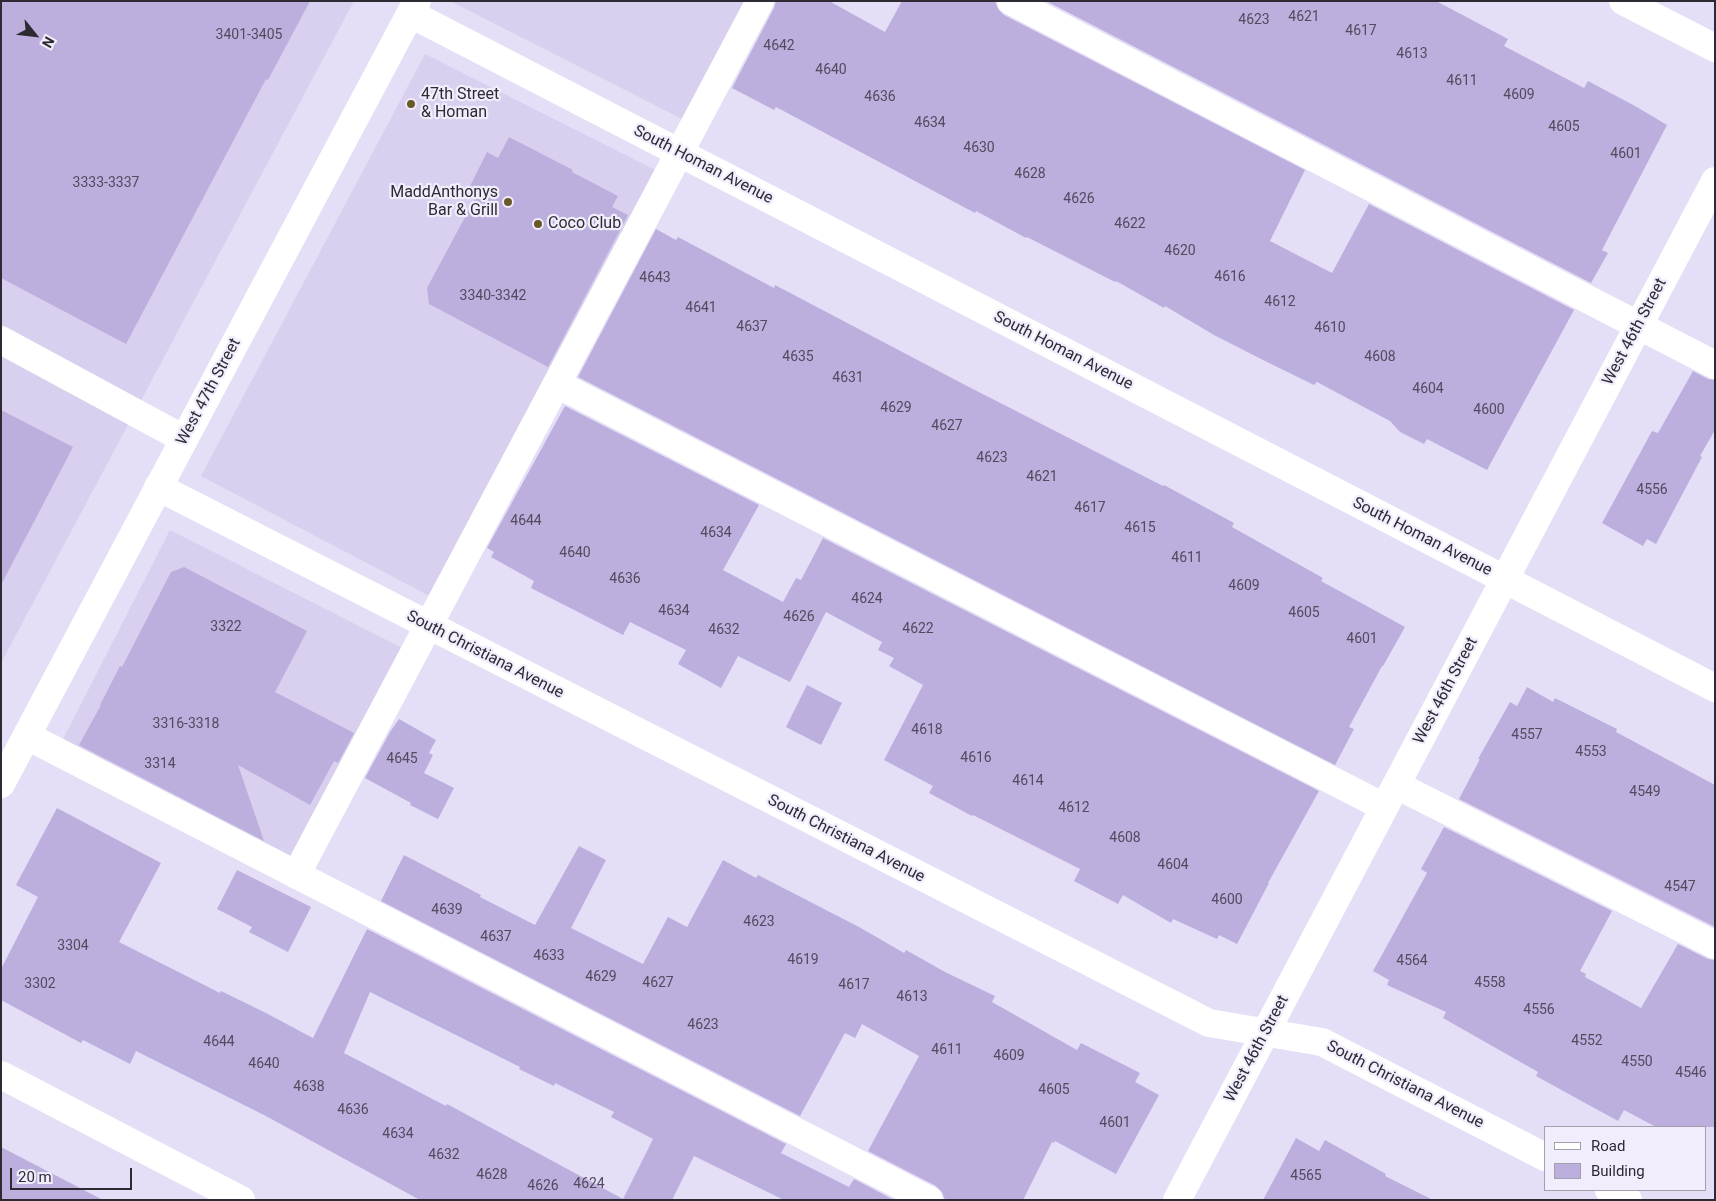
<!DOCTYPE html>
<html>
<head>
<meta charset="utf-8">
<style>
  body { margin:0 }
  #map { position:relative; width:1716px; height:1201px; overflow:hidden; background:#e5def7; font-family:Roboto,sans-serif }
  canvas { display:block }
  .frame { position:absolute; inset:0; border:2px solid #2d2a33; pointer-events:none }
  .legend { position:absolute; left:1544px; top:1126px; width:162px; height:65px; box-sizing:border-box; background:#f1edfc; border:1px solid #a39fac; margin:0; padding:6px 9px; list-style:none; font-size:15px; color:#2d2a33 }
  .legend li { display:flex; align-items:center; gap:10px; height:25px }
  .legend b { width:25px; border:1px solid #a39fac }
  .north { position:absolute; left:10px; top:10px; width:50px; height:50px; -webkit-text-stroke:4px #f1edfc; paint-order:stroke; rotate:119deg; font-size:14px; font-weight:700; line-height:20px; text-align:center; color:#2d2a33 }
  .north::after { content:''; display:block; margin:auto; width:18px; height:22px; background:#2d2a33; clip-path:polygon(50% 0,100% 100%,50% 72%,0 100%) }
  .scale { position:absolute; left:10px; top:1168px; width:122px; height:22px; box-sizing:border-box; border:2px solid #2d2a33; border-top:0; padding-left:6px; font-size:15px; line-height:18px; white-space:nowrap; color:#2d2a33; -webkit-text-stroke:4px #f1edfc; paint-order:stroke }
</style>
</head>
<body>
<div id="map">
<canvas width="1716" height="1201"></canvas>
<div class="frame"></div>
<ul class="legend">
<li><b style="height:6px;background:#fff"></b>Road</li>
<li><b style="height:14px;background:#bcafde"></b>Building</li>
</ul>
<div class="north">N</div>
<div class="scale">20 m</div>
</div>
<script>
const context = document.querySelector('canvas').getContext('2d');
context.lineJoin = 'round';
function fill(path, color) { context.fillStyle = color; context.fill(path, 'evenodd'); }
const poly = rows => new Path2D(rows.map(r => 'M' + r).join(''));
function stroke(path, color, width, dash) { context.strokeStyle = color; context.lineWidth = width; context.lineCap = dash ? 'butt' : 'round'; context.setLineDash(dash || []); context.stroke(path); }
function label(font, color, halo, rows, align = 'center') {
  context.font = font + ' Roboto,sans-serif'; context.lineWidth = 4.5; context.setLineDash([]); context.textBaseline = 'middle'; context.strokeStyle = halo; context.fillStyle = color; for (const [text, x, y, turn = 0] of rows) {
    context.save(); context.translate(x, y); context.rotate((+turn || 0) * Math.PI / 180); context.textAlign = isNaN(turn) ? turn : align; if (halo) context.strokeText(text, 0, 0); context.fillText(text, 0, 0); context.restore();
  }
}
const built = poly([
  [1,1,354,1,1,663],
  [450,1,760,1,694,125],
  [425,54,667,176,441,602,201,476],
  [170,530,414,654,296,875,57,751]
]);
const building = poly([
  [1,1,310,1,268,80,266,79,126,344,1,278],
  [776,1,829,1,885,32,902,1,995,1,998,9,1004,15,1305,170,1270,241,1332,273,1369,204,1574,310,1487,470,1427,439,1424,444,1400,432,1390,421,1317,382,1314,385,1263,360,1214,335,1165,306,1164,308,1116,281,1115,282,1027,237,1026,238,976,211,975,213,776,107,774,110,732,88,774,8],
  [1046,1,1436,1,1508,39,1504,46,1584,88,1588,81,1635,106,1667,125,1602,250,1608,253,1591,283],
  [509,137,573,170,572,172,618,196,612,207,628,215,548,367,429,304,427,288,479,191,470,186,487,152,498,158],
  [656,229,676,240,678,237,774,288,775,285,967,386,1163,486,1164,485,1234,523,1232,527,1323,578,1321,581,1405,627,1383,666,1382,666,1349,727,1354,729,1335,765,578,377],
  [1693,371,1708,379,1715,380,1715,430,1700,456,1702,457,1656,544,1647,539,1643,546,1602,523,1652,431,1658,433],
  [565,406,759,505,723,570,783,602,796,578,801,580,823,538,1319,791,1268,883,1269,883,1237,944,1219,935,1217,939,1173,919,1171,923,1123,895,1118,904,1074,881,1080,869,973,815,972,816,929,793,933,786,884,760,923,685,889,666,894,658,878,650,882,642,826,612,790,682,738,656,721,688,678,664,686,650,630,622,623,635,531,588,534,581,491,557,494,552,487,548],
  [1,410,73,447,1,585],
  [184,567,307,631,275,692,354,733,338,763,334,761,310,805,238,765,264,841,79,745,101,705,100,705,120,666,122,667,171,572],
  [807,685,842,703,821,745,786,727],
  [1527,687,1553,702,1555,698,1617,729,1616,732,1715,785,1715,927,1459,799,1480,759,1478,759,1510,702,1517,706],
  [399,719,436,740,429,753,433,755,424,773,454,788,438,819,410,805,411,803,365,778,390,732],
  [57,808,161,863,119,942,220,993,221,991,266,1013,311,1037,313,1038,367,929,786,1144,781,1153,849,1187,854,1179,894,1200,784,1200,694,1156,672,1200,420,1200,264,1115,136,1051,130,1064,83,1040,81,1043,1,1000,1,969,38,897,16,885],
  [370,992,520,1067,519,1069,554,1086,555,1083,614,1112,611,1117,653,1139,623,1199,447,1104,446,1106,344,1053],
  [1444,827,1612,911,1580,971,1586,974,1585,977,1641,1008,1678,944,1708,959,1715,960,1715,1127,1656,1127,1624,1110,1618,1121,1536,1076,1538,1072,1443,1018,1446,1012,1387,985,1389,980,1373,971,1427,873,1421,869],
  [579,846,606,860,571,928,643,964,668,917,687,927,723,860,756,878,758,875,859,927,904,953,906,950,945,972,995,996,992,1002,1077,1050,1081,1043,1140,1073,1135,1082,1159,1095,1116,1174,1055,1141,1054,1143,1052,1142,1023,1200,945,1200,942,1192,936,1186,868,1151,919,1056,862,1024,855,1038,845,1033,800,1116,381,901,404,855,481,895,480,897,535,925],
  [237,870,311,907,288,952,249,932,252,927,217,909],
  [1296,1138,1319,1151,1325,1140,1386,1174,1385,1176,1433,1200,1263,1200],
  [1,1147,103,1200,1,1200]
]);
const minor = poly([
  [1011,1,1715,365],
  [1623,1,1715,48],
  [411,14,1715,688],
  [1,340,184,439],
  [557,384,1384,807],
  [158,487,1209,1023,1322,1042,1545,1157],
  [27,736,929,1200],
  [1396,785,1715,945],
  [296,875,760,1],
  [1,1075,241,1200],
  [1609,1190,1628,1200],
  [1177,1200,1715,181]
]);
const major = poly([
  [1,784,417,1]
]);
const markers = [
  [411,104,5,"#685926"],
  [508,202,5,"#685926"],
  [538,224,5,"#685926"]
];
const numberNames = [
  ["4621",1304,17],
  ["4623",1254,20],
  ["4617",1361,31],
  ["3401-3405",249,35],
  ["4642",779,46],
  ["4613",1412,54],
  ["4640",831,70],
  ["4611",1462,81],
  ["4609",1519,95],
  ["4636",880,97],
  ["4634",930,123],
  ["4605",1564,127],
  ["4630",979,148],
  ["4601",1626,154],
  ["4628",1030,174],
  ["3333-3337",106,183],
  ["4626",1079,199],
  ["4622",1130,224],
  ["4620",1180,251],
  ["4616",1230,277],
  ["4643",655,278],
  ["3340-3342",493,296],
  ["4612",1280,302],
  ["4641",701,308],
  ["4637",752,327],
  ["4610",1330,328],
  ["4635",798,357],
  ["4608",1380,357],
  ["4631",848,378],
  ["4604",1428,389],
  ["4629",896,408],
  ["4600",1489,410],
  ["4627",947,426],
  ["4623",992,458],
  ["4621",1042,477],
  ["4556",1652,490],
  ["4617",1090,508],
  ["4644",526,521],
  ["4615",1140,528],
  ["4634",716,533],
  ["4640",575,553],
  ["4611",1187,558],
  ["4636",625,579],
  ["4609",1244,586],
  ["4624",867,599],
  ["4634",674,611],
  ["4605",1304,613],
  ["4626",799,617],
  ["3322",226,627],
  ["4622",918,629],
  ["4632",724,630],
  ["4601",1362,639],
  ["3316-3318",186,724],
  ["4618",927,730],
  ["4557",1527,735],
  ["4553",1591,752],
  ["4616",976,758],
  ["4645",402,759],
  ["3314",160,764],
  ["4614",1028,781],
  ["4549",1645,792],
  ["4612",1074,808],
  ["4608",1125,838],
  ["4604",1173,865],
  ["4547",1680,887],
  ["4600",1227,900],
  ["4639",447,910],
  ["4623",759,922],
  ["4637",496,937],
  ["3304",73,946],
  ["4633",549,956],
  ["4619",803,960],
  ["4564",1412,961],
  ["4629",601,977],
  ["4627",658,983],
  ["4558",1490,983],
  ["3302",40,984],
  ["4617",854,985],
  ["4613",912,997],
  ["4556",1539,1010],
  ["4623",703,1025],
  ["4552",1587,1041],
  ["4644",219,1042],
  ["4611",947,1050],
  ["4609",1009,1056],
  ["4550",1637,1062],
  ["4640",264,1064],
  ["4546",1691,1073],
  ["4638",309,1087],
  ["4605",1054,1090],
  ["4636",353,1110],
  ["4601",1115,1123],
  ["4634",398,1134],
  ["4632",444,1155],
  ["4628",492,1175],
  ["4565",1306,1176],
  ["4624",589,1184],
  ["4626",543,1186]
];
const poiNames = [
  ["47th Street",421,95],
  ["& Homan",421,113],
  ["MaddAnthonys",498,193,"right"],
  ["Bar & Grill",498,211,"right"],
  ["Coco Club",548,224]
];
const streetNames = [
  ["South Homan Avenue",703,165,27],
  ["West 46th Street",1635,332,-62],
  ["South Homan Avenue",1063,351,27],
  ["West 47th Street",209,392,-62],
  ["South Homan Avenue",1422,537,27],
  ["South Christiana Avenue",485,655,27],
  ["West 46th Street",1446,691,-62],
  ["South Christiana Avenue",846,839,27],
  ["West 46th Street",1257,1049,-62],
  ["South Christiana Avenue",1405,1085,27]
];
fill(built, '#d8d0ee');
fill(building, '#bcafde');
stroke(minor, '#fff', 28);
stroke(major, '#fff', 28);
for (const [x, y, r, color] of markers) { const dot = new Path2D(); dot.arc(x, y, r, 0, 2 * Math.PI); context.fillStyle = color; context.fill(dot); stroke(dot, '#f1edfc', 2); }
label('14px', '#514b5e', null, numberNames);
label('16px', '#2d2a33', '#f1edfc', poiNames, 'left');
label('16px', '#2d2a33', '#f1edfc', streetNames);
</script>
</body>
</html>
